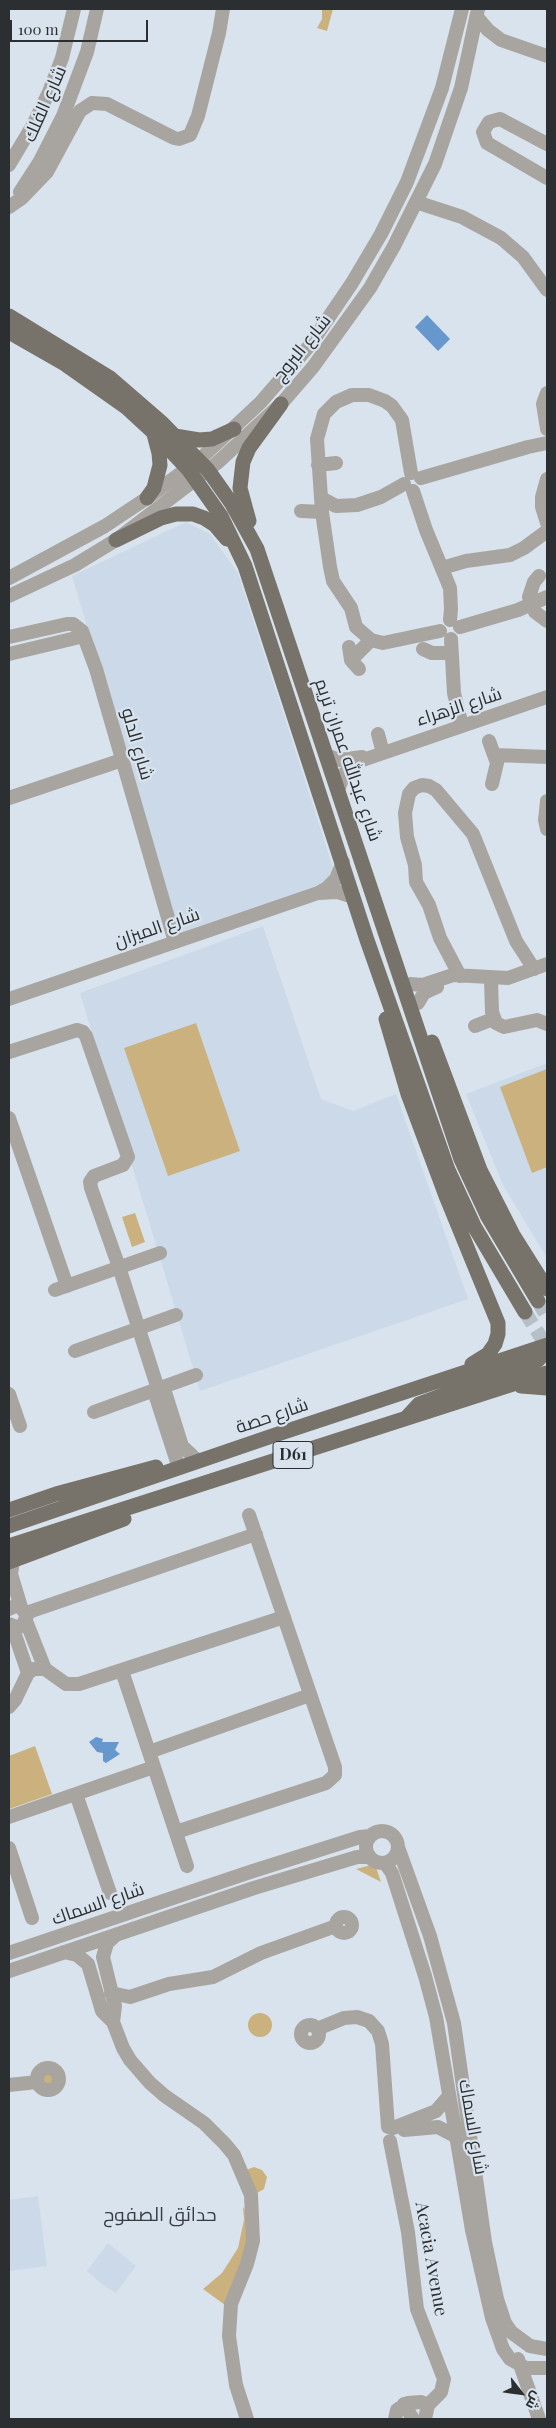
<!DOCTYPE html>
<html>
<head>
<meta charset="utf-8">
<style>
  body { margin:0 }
  #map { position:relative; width:556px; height:2428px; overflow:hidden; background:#d9e3ed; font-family:"Playfair Display",Cairo,serif }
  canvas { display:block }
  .frame { position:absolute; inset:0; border:10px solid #2b2f32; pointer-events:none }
  .north { position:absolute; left:496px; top:2368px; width:50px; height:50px; -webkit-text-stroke:4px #d9e3ed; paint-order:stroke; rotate:120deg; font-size:14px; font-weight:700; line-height:20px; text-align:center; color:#2b2f32 }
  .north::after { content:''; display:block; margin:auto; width:18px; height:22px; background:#2b2f32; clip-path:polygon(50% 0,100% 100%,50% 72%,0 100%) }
  .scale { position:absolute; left:10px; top:20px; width:138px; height:22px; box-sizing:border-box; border:2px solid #2b2f32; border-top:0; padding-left:6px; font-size:15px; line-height:18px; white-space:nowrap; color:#2b2f32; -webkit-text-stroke:4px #d9e3ed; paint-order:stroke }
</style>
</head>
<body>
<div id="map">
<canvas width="556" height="2428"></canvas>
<div class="frame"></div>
<div class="north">ش</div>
<div class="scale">100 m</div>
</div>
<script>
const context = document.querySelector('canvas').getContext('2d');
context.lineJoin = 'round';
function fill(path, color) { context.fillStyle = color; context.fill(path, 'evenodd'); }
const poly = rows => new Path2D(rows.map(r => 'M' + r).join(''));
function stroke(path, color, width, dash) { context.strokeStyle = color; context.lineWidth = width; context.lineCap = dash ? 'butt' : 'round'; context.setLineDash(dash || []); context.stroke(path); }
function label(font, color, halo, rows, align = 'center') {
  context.font = font + ' "Playfair Display",Cairo,serif'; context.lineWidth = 4.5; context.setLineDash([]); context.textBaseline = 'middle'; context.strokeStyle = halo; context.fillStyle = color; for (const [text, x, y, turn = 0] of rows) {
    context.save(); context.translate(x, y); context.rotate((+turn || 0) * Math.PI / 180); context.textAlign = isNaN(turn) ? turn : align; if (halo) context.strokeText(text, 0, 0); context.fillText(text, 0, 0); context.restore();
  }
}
const built = poly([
  [186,522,210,534,238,573,337,880,179,935,72,576],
  [263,926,321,1099,353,1111,396,1094,468,1299,200,1391,80,993],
  [547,1063,547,1258,503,1185,466,1094],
  [38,2196,47,2266,9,2271,9,2200],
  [108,2243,136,2266,116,2293,103,2285,87,2271]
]);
const green = poly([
  [322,9,333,9,327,31,317,28,322,19],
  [196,1023,240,1151,168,1176,124,1048],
  [547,1069,547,1167,532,1173,500,1087],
  [135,1213,145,1242,132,1247,122,1217],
  [35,1746,52,1794,9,1809,9,1756],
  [375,1864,381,1882,356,1869],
  '248 2025a12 12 0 1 1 24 0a12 12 0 1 1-24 0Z',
  '40 2080a8 8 0 1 1 16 0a8 8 0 1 1-16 0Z',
  [254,2167,262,2170,267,2177,264,2189,257,2193,246,2170],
  [243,2207,245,2210,247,2240,242,2261,225,2305,203,2289,222,2273,238,2248,244,2220]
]);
const water = poly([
  [427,315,450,339,438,351,415,327],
  [96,1737,103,1739,102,1742,119,1742,115,1750,120,1754,106,1763,103,1761,103,1753,97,1752,89,1742]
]);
const minorTunnel = poly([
  [538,1301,547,1317],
  [525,1312,547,1347]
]);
const minor = poly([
  [477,17,488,30,501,40,547,56],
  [547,144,500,119,489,122,483,132,487,143,547,178],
  [9,165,33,125,49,92,62,58,74,9],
  [20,192,40,161,63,116,87,52,97,9],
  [416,202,462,217,501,238,523,257,547,290],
  [9,207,22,198,47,172,80,111,92,103,107,104,174,138,179,139,190,135,198,116,219,33,223,9],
  [547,393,543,404,547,429],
  [318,465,336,463],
  [411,473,402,420,392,406,385,401,369,395,352,395,336,402,324,414,317,439,322,512,330,567,333,581,351,608,356,627,371,640,383,643,440,631],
  [421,478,528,447,547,443],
  [547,479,542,497,542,507,547,523],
  [413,491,426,530,450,588,451,609,450,620],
  [321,498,336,506,357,505,381,497,404,484],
  [301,511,322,512],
  [442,568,466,561,510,555,524,548,547,531],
  [539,576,534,582,529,597,535,612,547,621],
  [9,578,105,526,147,498,199,460,261,402,310,345,352,283,381,234,407,182,442,88,462,9],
  [9,596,75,565,116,540,217,463,281,404,313,367,370,288,394,246,435,164,461,88,478,9],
  [460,627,518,610,547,597],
  [9,637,67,624,73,624,82,631,96,669,175,942],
  [451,639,454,693,462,726],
  [349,647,351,660,359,669],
  [423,649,432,653,450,653],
  [9,654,84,636],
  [351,660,371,640],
  [378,734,383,753],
  [489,741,497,763,492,784],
  [326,755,340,760,362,757],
  [496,755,547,757],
  [338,790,344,774,357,762,547,697],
  [9,798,122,760],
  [547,801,545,820,547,829],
  [318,893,338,892,353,897],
  [460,976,440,938,429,905,416,882,415,865,407,837,405,813,409,794,414,788,422,785,429,786,436,790,473,834,516,941,534,969],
  [491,979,492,1012,496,1023,504,1027,537,1020,547,1024],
  [410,984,423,985,453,975,508,978,547,964],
  [9,999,318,893,327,888,336,879,343,862],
  [418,1003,424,993,437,987],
  [475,1026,493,1019],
  [9,1052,77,1030,83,1032,86,1036,128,1157,123,1165,94,1176,90,1182,91,1188,119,1267,158,1389,156,1397,179,1468],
  [9,1118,67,1286],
  [55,1290,160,1253],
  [75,1351,176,1315],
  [158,1389,166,1395,182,1446,198,1461],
  [9,1394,20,1426],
  [94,1412,196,1375],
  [13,1561,11,1574,21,1607],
  [9,1609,15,1606,21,1607,27,1616,22,1626,16,1627,9,1624],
  [26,1613,256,1534],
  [26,1621,45,1669],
  [12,1626,28,1673],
  [122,1671,187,1866],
  [9,1707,15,1700,28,1673,34,1669,45,1669,66,1684,79,1684,284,1617],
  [149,1752,310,1695],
  [76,1794,110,1893],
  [9,1817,154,1767],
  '366 1847a16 16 0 1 1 32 0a16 16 0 1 1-32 0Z',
  [176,1832,326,1783,335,1775,335,1767,249,1515],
  [398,1847,430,1936,454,2023,485,2242,497,2299,505,2323,511,2332,530,2346,547,2349],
  [9,1848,32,1918],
  [385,1863,392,1873,425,1976,436,2017,472,2230,492,2318,503,2349,510,2359,526,2368,547,2368],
  '336 1925a8 8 0 1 1 16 0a8 8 0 1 1-16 0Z',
  [117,1934,107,1943,103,1957,115,2006,113,2022,123,2048,130,2060,150,2083,165,2096,204,2123,225,2144,234,2155,251,2195,253,2241,247,2264,231,2304,229,2336,236,2385,247,2419],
  [64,1952,77,1955,88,1964,102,2011,113,2022],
  [9,1953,250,1872,360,1837,370,1836],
  [9,1971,254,1888,357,1857,370,1857],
  [111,1993,130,1997,169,1984,213,1977,261,1953,336,1926],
  '301 2034a9 9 0 1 1 18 0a9 9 0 1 1-18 0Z',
  [317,2029,344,2018,357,2017,369,2021,378,2031,382,2044,388,2127],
  '37 2079a11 11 0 1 1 22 0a11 11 0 1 1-22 0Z',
  [9,2085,37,2082],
  [393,2128,436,2111,448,2097],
  [404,2130,438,2127,455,2136],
  [390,2141,408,2232,417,2309,444,2379,441,2392,428,2405,425,2419],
  [518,2359,539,2419],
  [404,2404,413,2419],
  [395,2419,397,2410,408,2403,421,2402,428,2405]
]);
const major = poly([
  [9,316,110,378,162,423,208,470,232,504,257,549,461,1159,488,1217,538,1301],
  [9,332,65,364,126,407,152,431,188,469,221,516,245,566,367,940,448,1170,474,1226,525,1312],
  [175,436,199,440,212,439,234,429],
  [147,498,154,488,160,465,159,453,154,434],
  [249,521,240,488,243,462,249,448,281,404],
  [116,540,161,518,176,514,193,514,204,518,215,525,227,539],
  [386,1019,408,1094,446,1196,498,1323,498,1334,495,1344,488,1354,472,1364],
  [432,1042,480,1170,513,1235,547,1289],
  [521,1386,547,1388],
  [406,1418,419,1404,538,1360,547,1350],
  [9,1510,56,1494,156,1467],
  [9,1526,275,1435,547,1345],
  [9,1546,547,1373],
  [9,1562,124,1519]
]);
const shields = [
  [293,1455,40]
];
const shieldNames = [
  ["D61",293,1455]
];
const streetNames = [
  ["شارع الفلك",45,104,-66],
  ["شارع البروج",302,348,-51],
  ["شارع الزهراء",459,707,-18],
  ["شارع الدلو",137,744,74],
  ["شارع عبدالله عمران تريم",348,760,71],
  ["شارع الميزان",157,928,-19],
  ["شارع حصة",272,1416,-19],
  ["شارع السماك",98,1904,-19],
  ["شارع السماك",473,2127,80],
  ["Acacia Avenue",431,2259,80]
];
const neighbourhoodNames = [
  ["حدائق الصفوح",160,2215]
];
fill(built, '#cbd9e9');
fill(green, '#cab17d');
fill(water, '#6698cd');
stroke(minorTunnel, '#b6bfc8', 14, [14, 7]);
stroke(minor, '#a8a5a0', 14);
stroke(major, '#77736a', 15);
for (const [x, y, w] of shields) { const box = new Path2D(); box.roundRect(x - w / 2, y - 13.5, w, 27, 4); context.fillStyle = '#d9e3ed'; context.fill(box); stroke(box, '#2b2f32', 1); }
label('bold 16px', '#2b2f32', null, shieldNames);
label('18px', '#2b2f32', '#d9e3ed', streetNames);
label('19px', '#363d46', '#d9e3ed', neighbourhoodNames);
</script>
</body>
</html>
